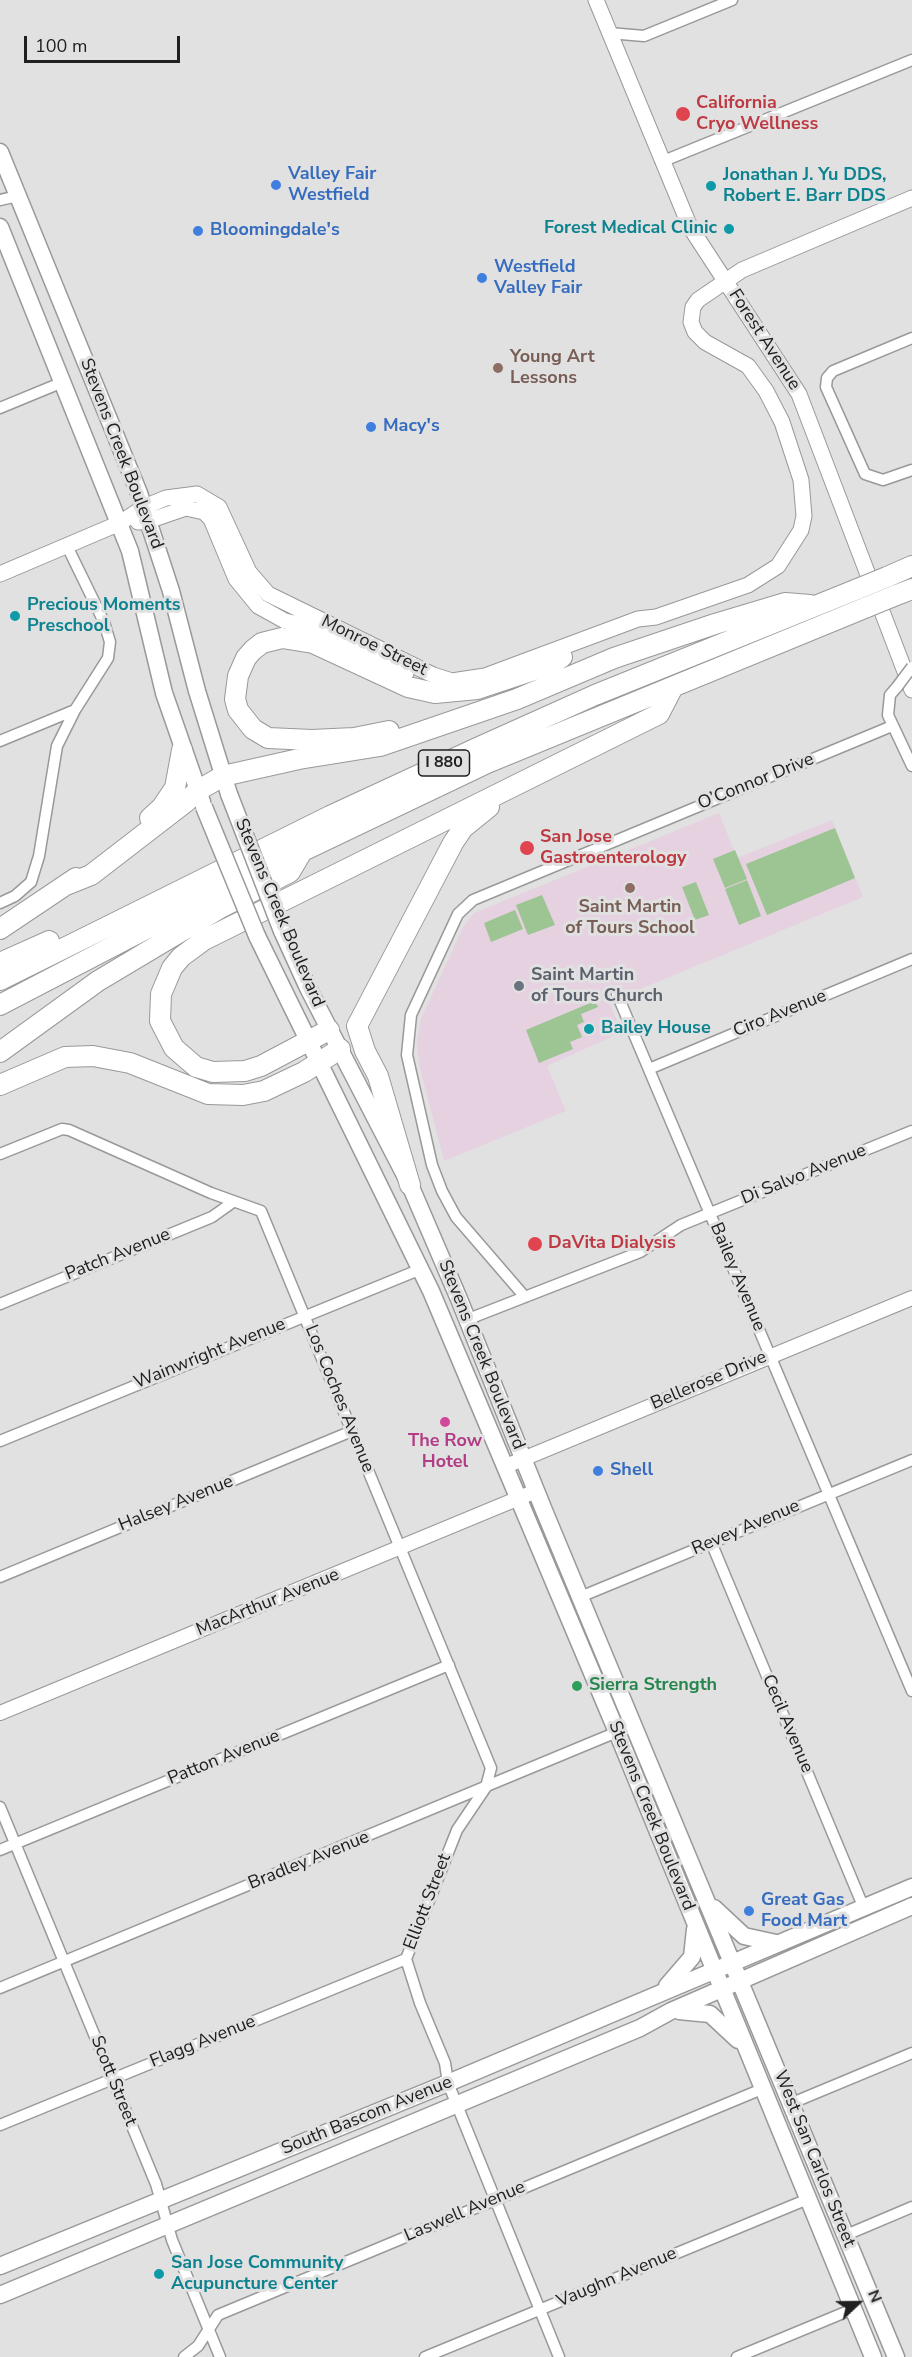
<!DOCTYPE html>
<html>
<head>
<meta charset="utf-8">
<style>
  body { margin:0 }
  #map { position:relative; width:912px; height:2357px; overflow:hidden; background:#e1e1e2; font-family:"Nunito Sans",sans-serif }
  canvas { display:block }
  .north { position:absolute; left:828px; top:2273px; width:60px; height:60px; -webkit-text-stroke:4px #e1e1e2; paint-order:stroke; rotate:68deg; font-size:16px; font-weight:700; line-height:24px; text-align:center; color:#202021 }
  .north::after { content:''; display:block; margin:auto; width:21px; height:27px; background:#202021; clip-path:polygon(50% 0,100% 100%,50% 72%,0 100%) }
  .scale { position:absolute; left:24px; top:36px; width:156px; height:27px; box-sizing:border-box; border:3px solid #202021; border-top:0; padding-left:8px; font-size:18px; line-height:21px; white-space:nowrap; color:#202021; -webkit-text-stroke:4px #e1e1e2; paint-order:stroke }
</style>
</head>
<body>
<div id="map">
<canvas width="912" height="2357"></canvas>
<div class="north">N</div>
<div class="scale">100 m</div>
</div>
<script>
const context = document.querySelector('canvas').getContext('2d');
context.lineJoin = 'round';
function fill(path, color) { context.fillStyle = color; context.fill(path, 'evenodd'); }
const poly = rows => new Path2D(rows.map(r => 'M' + r).join(''));
function stroke(path, color, width, dash) { context.strokeStyle = color; context.lineWidth = width; context.lineCap = dash ? 'butt' : 'round'; context.setLineDash(dash || []); context.stroke(path); }
function label(font, color, halo, rows, align = 'center') {
  context.font = font + ' "Nunito Sans",sans-serif'; context.lineWidth = 6; context.setLineDash([]); context.textBaseline = 'middle'; context.strokeStyle = halo; context.fillStyle = color; for (const [text, x, y, turn = 0] of rows) {
    context.save(); context.translate(x, y); context.rotate((+turn || 0) * Math.PI / 180); context.textAlign = isNaN(turn) ? turn : align; if (halo) context.strokeText(text, 0, 0); context.fillText(text, 0, 0); context.restore();
  }
}
const education = poly([
  [719,813,737,858,832,820,863,897,609,1002,622,1032,547,1066,566,1111,444,1161,419,1064,417,1041,421,1019,463,927,474,913]
]);
const green = poly([
  [835,828,855,878,767,915,746,864],
  [735,850,747,879,725,888,713,859],
  [747,880,761,916,739,925,725,889],
  [696,882,709,915,695,920,682,887],
  [542,895,555,925,528,935,516,905],
  [515,910,523,929,491,942,484,923],
  [595,1001,598,1007,581,1014,584,1022,577,1025,582,1037,570,1042,573,1049,539,1063,526,1030]
]);
const minor = poly([
  [609,33,644,36,732,0],
  [661,162,912,60],
  [0,200,18,196],
  [912,338,833,371,827,378,826,387,865,474,883,480,912,470],
  [0,408,63,382],
  [897,687,890,695,888,715,912,766],
  [0,741,75,710],
  [0,903,15,896,31,882,39,856,57,746,75,710,108,658,110,642,104,622,67,546],
  [617,994,912,1691],
  [649,1069,912,959],
  [0,1154,62,1129,69,1130,211,1193,261,1211,491,1768,486,1787,457,1830,406,1959,420,2003,445,2063,448,2083,559,2357],
  [525,1297,456,1217,442,1191,432,1165,407,1055,411,1015,458,914,473,900,892,726],
  [0,1304,212,1217,233,1202],
  [466,1320,640,1252,681,1225,912,1131],
  [0,1441,421,1269],
  [711,1542,863,1906],
  [0,1577,352,1431],
  [580,1597,912,1460],
  [0,1807,156,2184,172,2240,220,2357],
  [0,1850,449,1665],
  [0,1988,617,1732],
  [792,2103,912,2053],
  [0,2125,406,1959],
  [846,2235,912,2207],
  [184,2357,198,2346,218,2315,762,2089],
  [425,2357,808,2199],
  [737,2357,853,2309]
]);
const tertiary = poly([
  [506,1466,912,1298],
  [0,1713,536,1491]
]);
const secondary = poly([
  [596,0,690,227,799,394,912,690],
  [138,522,148,521,186,508,204,512,211,519,236,579,258,606,285,621,307,626,406,673],
  [0,574,120,523,144,507,166,498,197,494,219,507,249,572,268,594,433,675,452,681,485,676,638,619,656,617,748,585,778,566,801,530,804,516,801,480,782,422,766,391,748,366,705,342,695,332,691,322,693,307,698,300,742,270,912,198]
]);
const primary = poly([
  [0,152,139,493,171,591,197,691,229,794],
  [0,227,130,551,164,693,202,802],
  [282,931,308,988,410,1185,459,1299,543,1508,896,2357],
  [257,936,431,1291,617,1732,873,2357],
  [714,1908,744,1936,776,1943],
  [667,1986,692,1957,695,1929],
  [679,2011,710,2014,738,2040],
  [0,2266,448,2083,912,1887],
  [0,2295,640,2028,671,2011,912,1906]
]);
const motorway = poly([
  [887,577,912,566],
  [894,596,912,589],
  [389,731,354,738,312,740,268,738,253,729,238,710,235,699,238,676,246,658,253,650,262,643,282,638,313,643,408,687,435,693,477,689,552,664,562,657],
  [150,818,162,807,175,788,182,750],
  [66,885,91,875,187,801,197,791,223,776,299,759,380,746,517,699,614,658,715,624,785,603,810,605],
  [0,929,76,878],
  [0,963,49,941],
  [0,980,330,816,477,748,595,695,860,588],
  [0,1005,221,890,487,763,867,607],
  [329,1030,261,1066,245,1071,213,1072,196,1067,174,1048,160,1021,161,994,172,968,181,957,204,940,659,714,673,687],
  [0,1052,98,981,222,907,290,872,303,850],
  [0,1085,65,1057,93,1056,130,1063,208,1094,243,1095,264,1091,304,1072,340,1049],
  [410,1185,378,1076,365,1051,357,1026,453,843,463,828,489,807]
]);
const minorBridge = poly([
  [897,687,912,667]
]);
const primaryBridge = poly([
  [229,794,282,931],
  [204,807,257,936]
]);
const motorwayBridge = poly([
  [860,588,887,577],
  [867,607,894,596]
]);
const markers = [
  [683,114,8,"#e0444e"],
  [276,185,6,"#3f7fe0"],
  [711,186,6,"#0f9aa8"],
  [729,229,6,"#0f9aa8"],
  [198,231,6,"#3f7fe0"],
  [482,278,6,"#3f7fe0"],
  [498,368,6,"#8d6e63"],
  [371,427,6,"#3f7fe0"],
  [15,616,6,"#0f9aa8"],
  [527,848,8,"#e0444e"],
  [630,888,6,"#8d6e63"],
  [519,986,6,"#6b7280"],
  [589,1029,6,"#0f9aa8"],
  [535,1244,8,"#e0444e"],
  [445,1422,6,"#d1479c"],
  [598,1471,6,"#3f7fe0"],
  [577,1686,6,"#2e9e5b"],
  [749,1911,6,"#3f7fe0"],
  [159,2274,6,"#0f9aa8"]
];
const shields = [
  [444,763,51]
];
const shieldNames = [
  ["I 880",444,763]
];
const healthNames = [
  ["California",696,104],
  ["Cryo Wellness",696,125],
  ["San Jose",540,838],
  ["Gastroenterology",540,859],
  ["DaVita Dialysis",548,1244]
];
const shopNames = [
  ["Valley Fair",288,175],
  ["Westfield",288,196],
  ["Bloomingdale's",210,231],
  ["Westfield",494,268],
  ["Valley Fair",494,289],
  ["Macy's",383,427],
  ["Shell",610,1471],
  ["Great Gas",761,1901],
  ["Food Mart",761,1922]
];
const cultureNames = [
  ["Jonathan J. Yu DDS,",723,176],
  ["Robert E. Barr DDS",723,197],
  ["Forest Medical Clinic",717,229,"right"],
  ["Precious Moments",27,606],
  ["Preschool",27,627],
  ["Bailey House",601,1029],
  ["San Jose Community",171,2264],
  ["Acupuncture Center",171,2285]
];
const streetNames = [
  ["Forest Avenue",764,340,57],
  ["Stevens Creek Boulevard",121,454,69],
  ["Monroe Street",374,646,26],
  ["O’Connor Drive",756,782,-22],
  ["Stevens Creek Boulevard",279,913,67],
  ["Ciro Avenue",780,1014,-22],
  ["Di Salvo Avenue",804,1175,-22],
  ["Patch Avenue",118,1255,-22],
  ["Bailey Avenue",737,1277,67],
  ["Wainwright Avenue",210,1354,-22],
  ["Stevens Creek Boulevard",481,1355,68],
  ["Bellerose Drive",709,1381,-23],
  ["Los Coches Avenue",339,1399,68],
  ["Halsey Avenue",176,1504,-22],
  ["Revey Avenue",746,1528,-23],
  ["MacArthur Avenue",268,1603,-22],
  ["Cecil Avenue",787,1724,67],
  ["Patton Avenue",224,1758,-22],
  ["Stevens Creek Boulevard",651,1816,68],
  ["Bradley Avenue",309,1861,-22],
  ["Elliott Street",428,1902,-69],
  ["Flagg Avenue",203,2042,-22],
  ["Scott Street",113,2081,68],
  ["South Bascom Avenue",367,2116,-22],
  ["West San Carlos Street",814,2159,68],
  ["Laswell Avenue",465,2212,-23],
  ["Vaughn Avenue",617,2278,-23]
];
const educationNames = [
  ["Young Art",510,358],
  ["Lessons",510,379],
  ["Saint Martin",630,908,"center"],
  ["of Tours School",630,929,"center"]
];
const worshipNames = [
  ["Saint Martin",531,976],
  ["of Tours Church",531,997]
];
const hotelNames = [
  ["The Row",445,1442],
  ["Hotel",445,1463]
];
const leisureNames = [
  ["Sierra Strength",589,1686]
];
fill(education, '#e5d1e0');
fill(green, '#9cc593');
stroke(minor, '#99999a', 13);
stroke(tertiary, '#99999a', 16);
stroke(secondary, '#99999a', 17);
stroke(primary, '#99999a', 19);
stroke(motorway, '#99999a', 22);
stroke(minor, '#fff', 10);
stroke(tertiary, '#fff', 14);
stroke(secondary, '#fff', 15);
stroke(primary, '#fff', 16);
stroke(motorway, '#fff', 20);
stroke(minorBridge, '#99999a', 13, []);
stroke(primaryBridge, '#99999a', 19, []);
stroke(motorwayBridge, '#99999a', 22, []);
stroke(minorBridge, '#fff', 10);
stroke(primaryBridge, '#fff', 16);
stroke(motorwayBridge, '#fff', 20);
for (const [x, y, r, color] of markers) { const dot = new Path2D(); dot.arc(x, y, r, 0, 2 * Math.PI); context.fillStyle = color; context.fill(dot); stroke(dot, '#e1e1e2', 2); }
for (const [x, y, w] of shields) { const box = new Path2D(); box.roundRect(x - w / 2, y - 13, w, 26, 4.5); context.fillStyle = '#e1e1e2'; context.fill(box); stroke(box, '#202021', 1.5); }
label('bold 16px', '#202021', null, shieldNames);
label('bold 18px', '#be3a42', '#e1e1e2', healthNames, 'left');
label('bold 18px', '#366cbe', '#e1e1e2', shopNames, 'left');
label('bold 18px', '#0d838f', '#e1e1e2', cultureNames, 'left');
label('18px', '#202021', '#e1e1e2', streetNames);
label('bold 18px', '#785e54', '#e1e1e2', educationNames, 'left');
label('bold 18px', '#5b616d', '#e1e1e2', worshipNames, 'left');
label('bold 18px', '#b23c85', '#e1e1e2', hotelNames);
label('bold 18px', '#27864d', '#e1e1e2', leisureNames, 'left');
</script>
</body>
</html>
